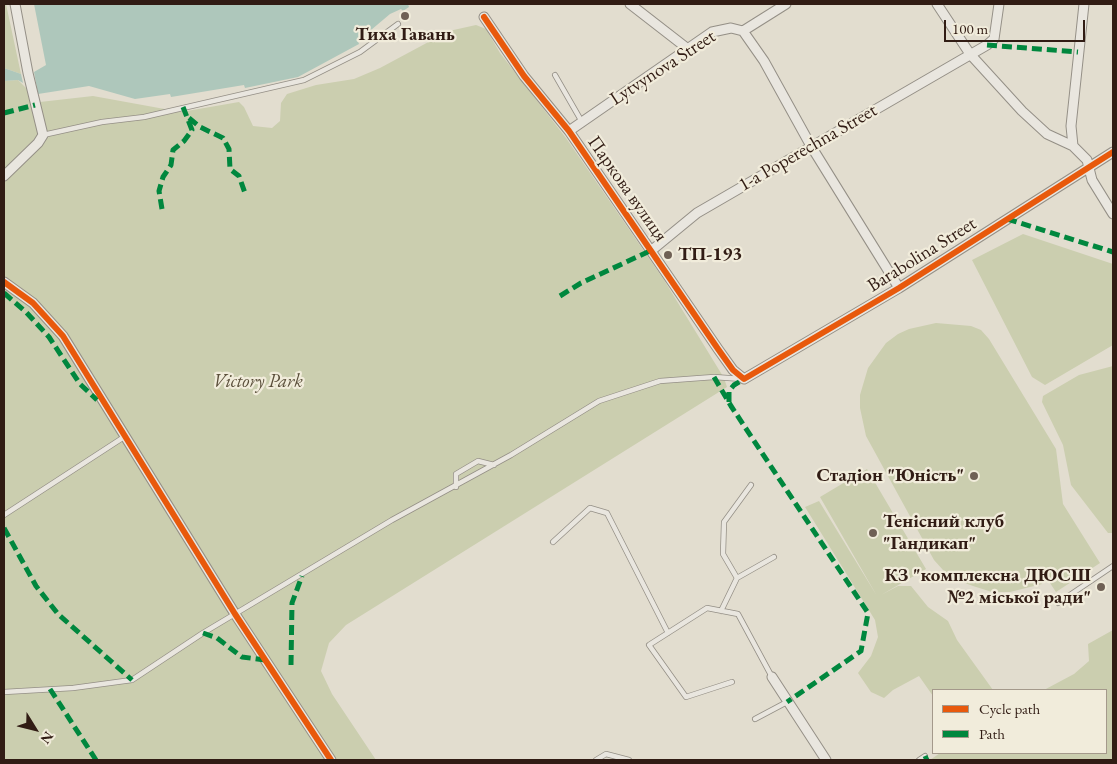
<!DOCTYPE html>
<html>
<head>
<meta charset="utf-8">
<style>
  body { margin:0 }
  #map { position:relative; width:1117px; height:764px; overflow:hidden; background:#e2ddcf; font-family:"EB Garamond",serif }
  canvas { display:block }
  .frame { position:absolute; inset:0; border:5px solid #311c14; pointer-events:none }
  .legend { position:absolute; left:932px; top:689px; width:175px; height:65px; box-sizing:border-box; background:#f1ecdb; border:1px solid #a4998b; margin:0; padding:6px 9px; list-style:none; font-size:15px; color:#311c14 }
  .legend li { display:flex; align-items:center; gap:10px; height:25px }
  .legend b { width:25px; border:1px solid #a4998b }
  .north { position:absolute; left:10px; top:704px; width:50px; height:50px; -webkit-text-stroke:4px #f1ecdb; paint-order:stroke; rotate:126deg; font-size:14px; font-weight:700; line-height:20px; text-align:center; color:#311c14 }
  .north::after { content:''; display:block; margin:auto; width:18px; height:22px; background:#311c14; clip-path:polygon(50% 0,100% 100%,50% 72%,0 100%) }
  .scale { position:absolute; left:944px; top:20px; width:141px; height:22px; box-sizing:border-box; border:2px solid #311c14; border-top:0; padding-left:6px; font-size:15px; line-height:18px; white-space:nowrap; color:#311c14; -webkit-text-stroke:4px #f1ecdb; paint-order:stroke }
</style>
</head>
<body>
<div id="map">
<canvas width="1117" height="764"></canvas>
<div class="frame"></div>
<ul class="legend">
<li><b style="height:6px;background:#e8590c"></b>Cycle path</li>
<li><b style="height:6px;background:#00873e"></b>Path</li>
</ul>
<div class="north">N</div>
<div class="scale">100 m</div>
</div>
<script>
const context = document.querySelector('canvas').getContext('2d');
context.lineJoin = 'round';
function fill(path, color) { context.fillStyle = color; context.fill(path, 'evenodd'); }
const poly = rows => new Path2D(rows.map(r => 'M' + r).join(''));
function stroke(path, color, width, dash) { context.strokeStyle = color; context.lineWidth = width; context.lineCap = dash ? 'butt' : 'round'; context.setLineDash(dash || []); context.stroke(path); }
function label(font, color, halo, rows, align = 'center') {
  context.font = font + ' "EB Garamond",serif'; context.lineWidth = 4.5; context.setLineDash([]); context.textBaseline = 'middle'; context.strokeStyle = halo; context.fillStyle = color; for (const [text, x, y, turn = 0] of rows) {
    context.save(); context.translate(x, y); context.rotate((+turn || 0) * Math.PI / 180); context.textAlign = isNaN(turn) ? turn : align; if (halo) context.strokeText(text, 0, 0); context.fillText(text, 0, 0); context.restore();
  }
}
const green = poly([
  [4,4,6,4,21,74,4,68],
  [476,25,486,29,500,53,566,138,664,280,724,378,727,387,346,625,329,643,321,671,332,694,376,760,4,760,4,81,18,80,40,102,93,96,181,112,239,102,244,107,253,126,272,128,280,121,281,103,287,94,316,85,354,79,380,68,449,31],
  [1023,234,1113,264,1113,345,1045,385,1032,377,972,260],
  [936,323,971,326,981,330,989,339,1056,449,1063,504,1100,563,1056,592,1042,571,1036,575,1042,584,1010,592,992,592,973,586,952,578,943,570,934,560,866,436,860,408,860,395,868,368,886,343,898,334,909,329],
  [1113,366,1113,533,1108,533,1071,485,1063,445,1042,402,1043,396,1079,375],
  [867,469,926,569,881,595,898,586,911,586,928,607,948,621,957,640,993,690,933,690,933,696,919,676,893,690,884,698,871,692,858,673,871,656,878,637,875,620,805,507,819,501,877,596,820,497],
  [1113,630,1113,760,930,760,940,753,1106,753,1106,690,1044,690,1074,674,1089,661,1088,644]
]);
const water = poly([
  [34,4,408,4,409,7,403,11,401,9,390,14,358,41,359,44,298,77,245,88,244,85,171,97,170,94,135,99,89,86,38,94,34,72,46,65],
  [4,68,21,74,23,83,18,80,4,81]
]);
const service = poly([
  [555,75,582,122],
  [43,135,102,122,144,117,304,80,360,52,398,24],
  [456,487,456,474,478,461,494,465],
  [4,515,124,437],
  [553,542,590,508,607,513,668,633],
  [737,578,723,554,724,522,751,485],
  [1058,603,1113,566],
  [721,611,737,578,774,557],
  [732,682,686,697,649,645,707,608,738,614,772,677],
  [4,692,73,688,132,680,203,633,392,520,511,455,599,401,660,381,714,377,742,379],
  [755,719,787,702],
  [596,760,606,754,629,760],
  [919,760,925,756]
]);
const minor = poly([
  [630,4,688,49],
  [937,4,970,54,1022,111,1047,134,1073,146],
  [1084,4,1071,126,1073,146,1087,160,1092,180,1113,214],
  [484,17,524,76,569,131,718,349,733,370,744,379,899,288,1113,152],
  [743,31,764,61,811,146,899,288],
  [569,131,712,32,731,28,743,31,786,4],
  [4,176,38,143,43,135,28,73,15,4],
  [652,250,697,213,987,45,994,39,999,4],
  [4,282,33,303,63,336,235,614,331,760],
  [772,677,826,760]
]);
const quiet = poly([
  [987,45,1078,52],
  [4,113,35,105],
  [189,118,200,127,223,138,229,149,230,169,239,176,246,196],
  [162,209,159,191,163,177,171,165,173,150,184,141,192,130,183,107],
  [1007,219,1113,252],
  [4,293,26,312,49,337,80,384,97,400],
  [560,296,581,283,652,250],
  [714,377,731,406,868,613,861,651,787,702],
  [729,402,729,391,734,385,744,379],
  [4,528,36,586,58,614,132,680],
  [203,633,217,638,242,657,265,660],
  [291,665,292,603,302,576],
  [50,689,96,760],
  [925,756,927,760]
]);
const cycleway = poly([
  [484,17,524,76,569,131,718,349,733,370,744,379,899,288,1113,152],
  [4,282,33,303,63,336,235,614,331,760]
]);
const markers = [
  [405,16,5,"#6f6055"],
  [668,255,5,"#6f6055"],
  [974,476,5,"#6f6055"],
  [873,533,5,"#6f6055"],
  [1101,587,5,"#6f6055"]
];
const poiNames = [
  ["Тиха Гавань",405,35,"center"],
  ["ТП-193",678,255],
  ["Стадіон \"Юність\"",964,476,"right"],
  ["Тенісний клуб",883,522],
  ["\"Гандикап\"",883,544],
  ["КЗ \"комплексна ДЮСШ",1091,576,"right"],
  ["№2 міської ради\"",1091,598,"right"]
];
const streetNames = [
  ["Lytvynova Street",663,68,-33],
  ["1-a Poperechna Street",808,148,-30],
  ["Паркова вулиця",627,189,55],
  ["Barabolina Street",922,255,-32]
];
const parkNames = [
  ["Victory Park",258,382]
];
fill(green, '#cbceaf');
fill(water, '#aec7bb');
stroke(service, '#948f86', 6);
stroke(minor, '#948f86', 11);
stroke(service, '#e9e6df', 4.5);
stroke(minor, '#e9e6df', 9);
stroke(quiet, '#00873e', 5, [10, 5]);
stroke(cycleway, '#e8590c', 6);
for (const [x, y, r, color] of markers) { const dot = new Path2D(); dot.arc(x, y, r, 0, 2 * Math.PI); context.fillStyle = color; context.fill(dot); stroke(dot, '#f1ecdb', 2); }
label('bold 19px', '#311c14', '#f1ecdb', poiNames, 'left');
label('19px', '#311c14', '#f1ecdb', streetNames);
label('italic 19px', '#5a4e3a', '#f1ecdb', parkNames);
</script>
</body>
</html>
